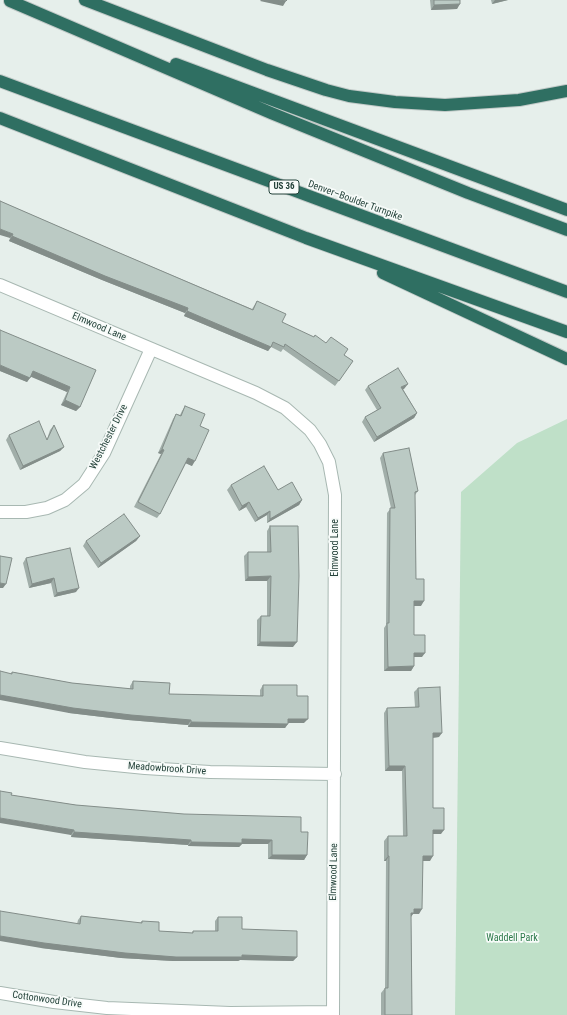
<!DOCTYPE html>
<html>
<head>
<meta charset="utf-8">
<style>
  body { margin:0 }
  canvas { display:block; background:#e6efeb }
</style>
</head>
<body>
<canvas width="567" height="1015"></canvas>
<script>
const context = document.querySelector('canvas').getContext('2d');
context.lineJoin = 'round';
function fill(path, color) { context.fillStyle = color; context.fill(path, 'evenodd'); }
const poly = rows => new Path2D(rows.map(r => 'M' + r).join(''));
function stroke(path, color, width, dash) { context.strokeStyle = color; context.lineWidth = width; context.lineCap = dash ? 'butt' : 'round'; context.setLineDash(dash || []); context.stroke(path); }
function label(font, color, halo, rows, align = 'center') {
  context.font = font + ' "Roboto Condensed",sans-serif'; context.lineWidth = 3.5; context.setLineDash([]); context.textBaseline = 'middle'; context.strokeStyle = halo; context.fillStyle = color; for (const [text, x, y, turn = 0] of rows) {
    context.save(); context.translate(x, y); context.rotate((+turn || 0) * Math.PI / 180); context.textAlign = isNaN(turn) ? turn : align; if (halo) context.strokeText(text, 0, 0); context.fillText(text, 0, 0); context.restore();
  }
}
const green = poly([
  [567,419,567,1015,455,1015,461,492,517,443]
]);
const minor = poly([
  [0,285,256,393,285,408,310,430,320,444,329,462,335,495,333,1015],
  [0,512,26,512,47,508,65,500,84,484,104,453,151,349],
  [0,748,85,762,145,768,210,772,335,774],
  [0,993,54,1002,107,1008,230,1013,333,1012]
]);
const motorway = poly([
  [85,0,267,70,326,90,349,96,395,102,445,105,519,100,567,91],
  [10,1,271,113,468,193,567,230],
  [176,64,567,210],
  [0,81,567,292],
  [0,118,306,238,567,332],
  [383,273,567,359]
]);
const wall = poly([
  [430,0,460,0,457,9,431,10],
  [491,0,508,0,492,4],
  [0,201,115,251,252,309,257,301,282,322,344,355,353,361,335,386,283,349,281,352,271,347,268,351,184,316,185,313,102,280,9,241,10,238],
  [96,370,80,407,76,411,61,405,67,392,31,376,27,382,0,371],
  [368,386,404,389,403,389,417,413,414,418,374,442,362,422,365,417,377,410,365,390],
  [185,406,200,426,192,466,186,463,160,514,157,518,134,507,161,454,158,453,173,419,176,414,180,415,182,411],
  [54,425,64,447,60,451,20,470,6,440,9,435,47,439,50,430],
  [383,453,418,491,415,495,416,579,421,606,414,606,414,635,422,657,414,657,414,666,411,671,384,671,384,628,386,625,387,513,391,508,380,458],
  [231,485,278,490,302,500,299,505,267,523,267,515,255,522,246,507,239,511,227,490],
  [270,526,293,647,257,646,257,620,261,616,267,616,267,581,245,581,244,556,248,552,267,552,267,531],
  [140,536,136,541,98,568,83,546,86,541],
  [26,558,76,592,54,597,51,583,29,588,23,563],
  [12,672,72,683,130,689,130,686,133,681,169,694,260,696,260,690,263,685,297,696,304,723,288,723,285,728,188,727,188,725,128,720,69,713,11,674],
  [418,688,439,737,433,738,433,808,441,834,433,834,430,861,423,861,419,914,413,914,411,917,412,1015,381,1015,381,993,385,988,386,861,384,861,384,841,388,836,403,836,402,771,385,771,384,713,387,708,415,707,414,692],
  [11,795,76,805,301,832,307,855,304,860,268,859,268,844,242,844,239,847,188,846,188,845,71,837,71,835],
  [81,916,140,923,142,921,159,931,192,933,193,931,215,931,215,921,218,917,297,957,293,961,240,960,238,961,173,961,121,958,41,948,77,924,78,920]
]);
const shadedWall = poly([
  [261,0,279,0,286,1,283,6,260,1],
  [495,0,508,0,492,4],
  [460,4,457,9,431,10,434,5],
  [0,229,13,234,10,238,0,235],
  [12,236,188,308,185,313,102,280,9,241],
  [187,311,271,347,268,351,184,316],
  [0,365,30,378,27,382,0,371],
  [33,371,70,387,67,392,29,376],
  [408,384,404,389,398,392,401,387],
  [65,400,80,407,76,411,61,405],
  [417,413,414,418,374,442,377,437],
  [64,447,60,451,20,470,23,466],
  [162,449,164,450,161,454,158,453],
  [188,458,195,461,192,466,185,463],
  [302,500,299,505,267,523,270,519],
  [249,502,246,507,239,511,242,506],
  [270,511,267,515,255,522,258,518],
  [140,536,136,541,98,568,101,563],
  [271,576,267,581,245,581,248,577],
  [54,578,51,583,29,588,32,584],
  [0,583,6,584,3,588,0,588],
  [79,588,76,592,54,597,57,593],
  [414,601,424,601,421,606,411,606],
  [260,642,297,642,293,647,257,646],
  [414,653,425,653,422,657,410,657],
  [414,666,411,671,384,671,388,667],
  [0,695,191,720,188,725,128,720,69,713,0,700],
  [288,719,308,719,304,723,285,723],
  [191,722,288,724,285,728,188,727],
  [433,733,442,733,439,737,429,738],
  [389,766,405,766,402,771,385,771],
  [0,818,74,830,71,835,0,823],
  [433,830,444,830,441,834,430,834],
  [74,832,191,840,188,845,71,837],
  [242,839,272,840,268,844,242,844,239,847,188,846,191,842],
  [272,855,307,855,304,860,268,859],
  [388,856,389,856,386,861,384,861],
  [423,856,433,856,430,861,420,861],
  [414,909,422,909,419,914,413,914,410,918,408,918],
  [0,936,242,955,297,957,293,961,240,960,238,961,173,961,121,958,41,948,0,941]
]);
const building = poly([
  [279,0,287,0,286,1,279,0],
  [434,0,460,0,460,4,434,5,434,0],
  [0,201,115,251,253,310,257,301,286,314,282,322,314,337,315,335,326,343,331,337,348,349,344,355,353,361,339,381,285,344,284,347,273,342,271,347,187,311,188,308,105,276,12,236,13,234,0,229,0,201],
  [0,330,96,370,80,407,65,400,70,387,33,371,30,378,0,365,0,330],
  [398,368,408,384,401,387,417,413,377,437,365,417,381,408,368,386,398,368],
  [185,406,205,414,200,426,209,430,195,461,188,458,160,514,138,502,164,450,162,449,176,414,181,416,185,406],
  [39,421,47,440,54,425,64,447,23,466,9,435,39,421],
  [409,448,418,491,415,492,416,579,424,579,424,601,414,601,414,635,425,635,425,653,414,653,414,666,388,667,387,623,389,623,390,508,395,508,383,453,409,448],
  [264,466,278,490,292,482,302,500,270,519,270,511,258,518,249,502,242,506,231,485,264,466],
  [124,514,140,536,101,563,86,541,124,514],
  [270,526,298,526,299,576,297,642,260,642,261,616,270,616,271,576,248,577,248,552,271,552,270,526],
  [70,548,79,588,57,593,54,578,32,584,26,558,70,548],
  [0,556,12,558,6,584,0,583,0,556],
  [0,671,12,674,12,672,72,683,133,689,133,681,170,683,169,694,263,696,263,685,297,685,297,696,308,696,308,719,288,719,288,724,191,722,191,720,131,715,73,708,0,695,0,671],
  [440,687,442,733,433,733,433,808,444,808,444,830,433,830,433,856,423,856,422,909,414,909,414,913,411,913,412,1015,385,1015,385,988,388,988,389,856,388,856,388,836,407,836,405,766,389,766,387,708,419,707,418,688,440,687],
  [0,791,12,793,11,795,76,805,184,814,301,817,301,832,308,832,307,855,272,855,272,840,242,839,242,843,191,842,191,840,74,832,74,830,0,818,0,791],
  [0,911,80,924,81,916,142,923,142,921,159,922,159,931,193,933,193,931,218,931,218,917,242,917,242,929,297,931,297,957,242,955,242,957,176,957,125,953,44,943,0,936,0,911]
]);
const shields = [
  [284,187,30]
];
const shieldNames = [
  ["US 36",284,187]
];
const streetNames = [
  ["Denver–Boulder Turnpike",355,201,20],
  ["Elmwood Lane",99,327,23],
  ["Westchester Drive",109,437,-63],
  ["Elmwood Lane",335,548,-90],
  ["Meadowbrook Drive",167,769,4],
  ["Elmwood Lane",334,872,-89],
  ["Cottonwood Drive",47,1000,8]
];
const parkNames = [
  ["Waddell Park",512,938]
];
fill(green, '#bfe0c8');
stroke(minor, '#a8b8b2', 14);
stroke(motorway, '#c2cac8', 14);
stroke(minor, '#fff', 12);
stroke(motorway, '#2f6f62', 12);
fill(wall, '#a1aea9');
fill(shadedWall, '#838d89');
fill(building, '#bbcac4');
stroke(building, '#838d89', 1);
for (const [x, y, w] of shields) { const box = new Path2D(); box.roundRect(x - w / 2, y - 7, w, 14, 3); context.fillStyle = '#f7fbf9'; context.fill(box); stroke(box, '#24423a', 1); }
label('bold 9px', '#24423a', null, shieldNames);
label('10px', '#24423a', '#f7fbf9', streetNames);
label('10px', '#2d7a4b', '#f7fbf9', parkNames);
</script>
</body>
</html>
